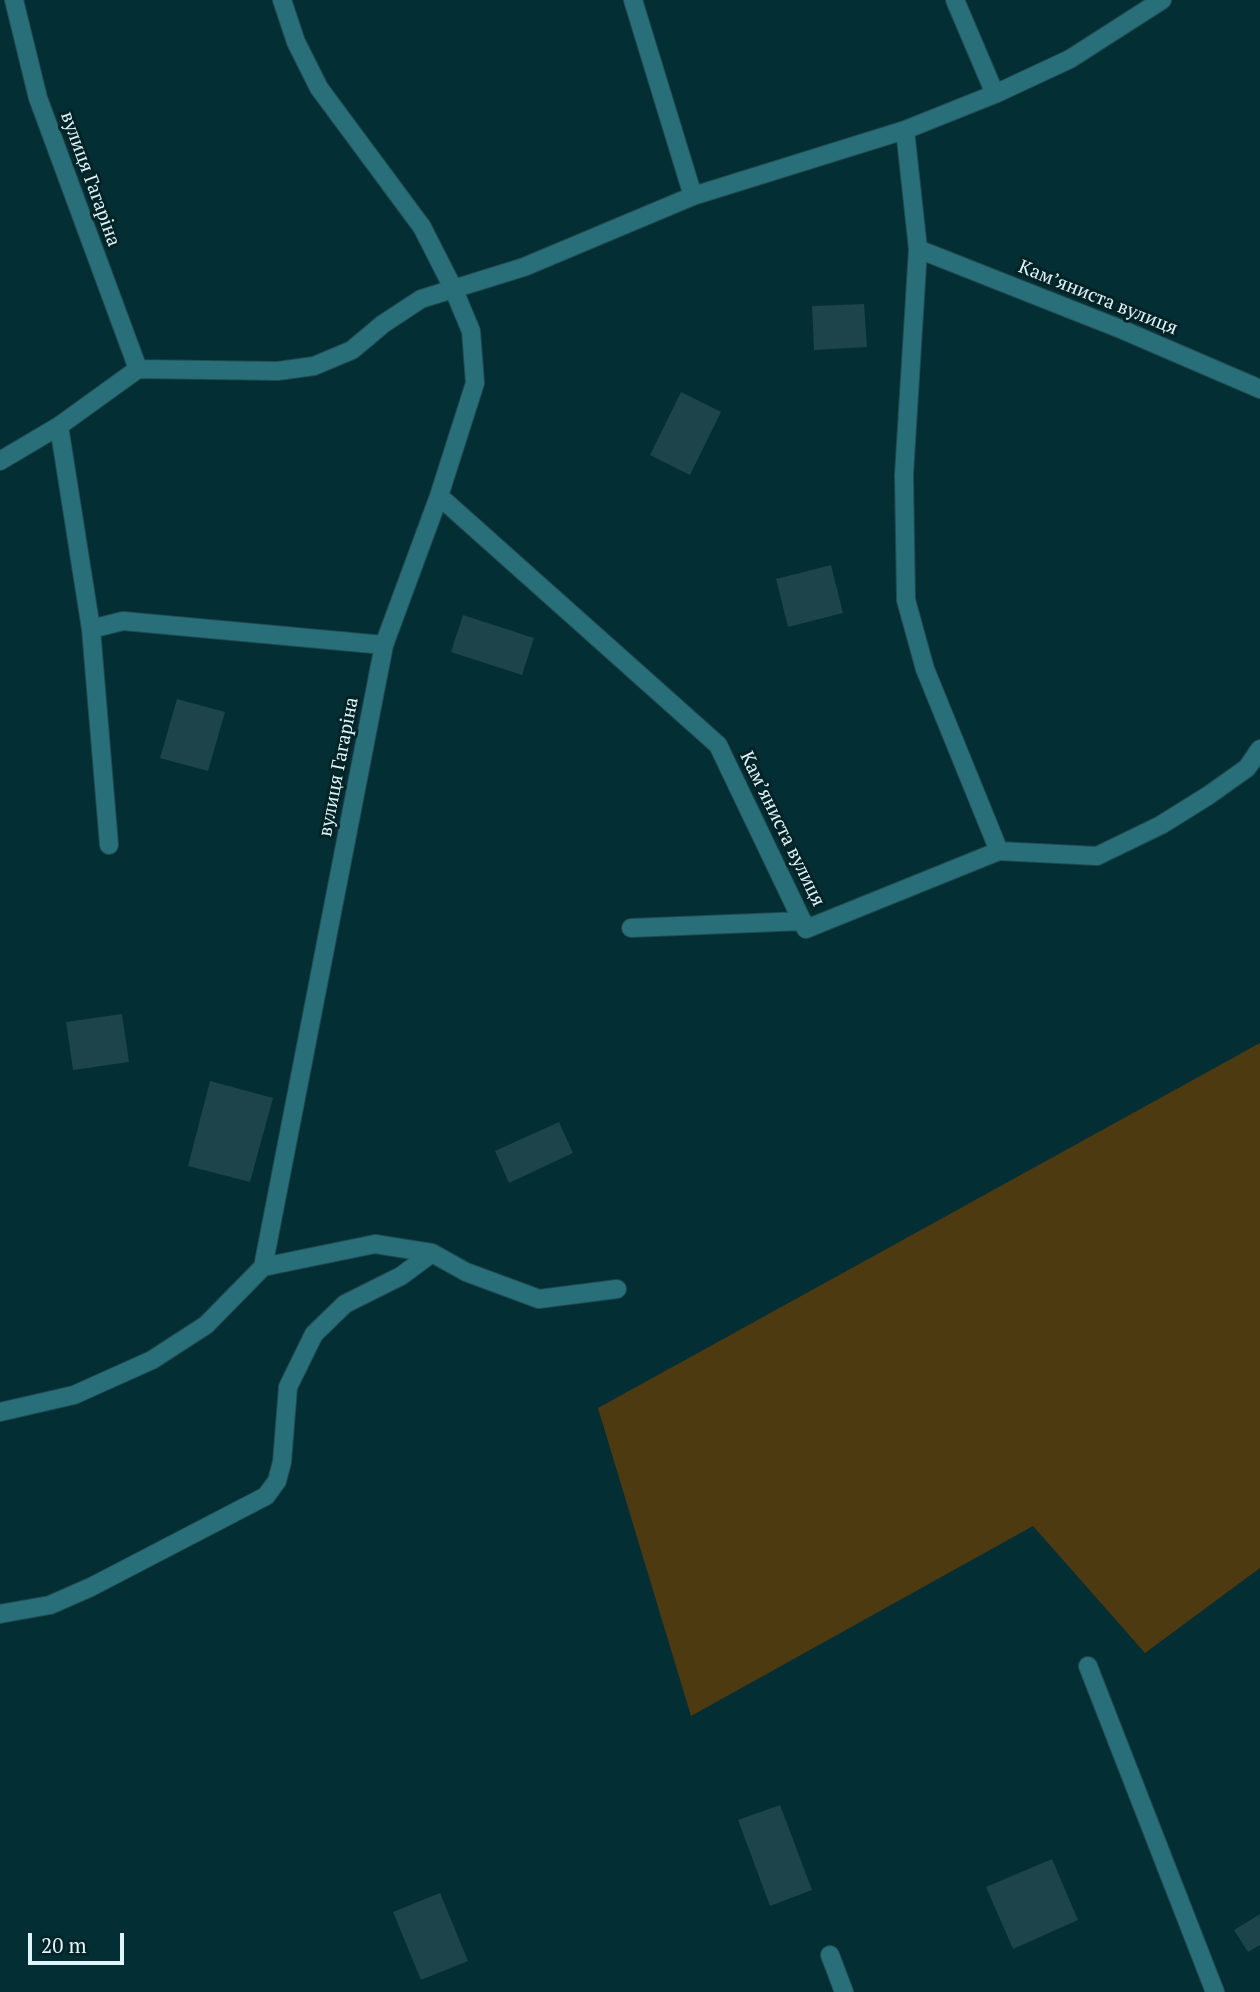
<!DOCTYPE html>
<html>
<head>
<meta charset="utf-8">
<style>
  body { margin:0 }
  #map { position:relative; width:1260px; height:1992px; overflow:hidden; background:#032e34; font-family:"PT Serif",serif }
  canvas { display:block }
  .scale { position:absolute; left:28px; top:1933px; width:96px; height:32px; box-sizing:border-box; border:4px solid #dff4f8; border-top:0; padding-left:9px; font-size:21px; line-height:24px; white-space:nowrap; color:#dff4f8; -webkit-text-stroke:5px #042327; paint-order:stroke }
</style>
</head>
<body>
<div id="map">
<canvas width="1260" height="1992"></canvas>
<div class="scale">20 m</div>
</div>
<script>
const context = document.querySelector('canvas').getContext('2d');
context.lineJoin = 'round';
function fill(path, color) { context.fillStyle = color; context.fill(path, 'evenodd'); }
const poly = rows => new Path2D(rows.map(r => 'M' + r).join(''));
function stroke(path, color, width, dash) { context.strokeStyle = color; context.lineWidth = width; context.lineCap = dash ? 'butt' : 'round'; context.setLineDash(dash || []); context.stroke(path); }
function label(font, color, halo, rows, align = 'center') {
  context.font = font + ' "PT Serif",serif'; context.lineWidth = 6; context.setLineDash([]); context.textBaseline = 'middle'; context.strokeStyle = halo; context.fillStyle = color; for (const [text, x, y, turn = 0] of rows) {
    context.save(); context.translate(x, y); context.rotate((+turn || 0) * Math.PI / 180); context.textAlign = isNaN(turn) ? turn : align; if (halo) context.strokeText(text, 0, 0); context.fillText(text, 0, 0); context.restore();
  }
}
const green = poly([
  [1260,1043,1260,1568,1145,1653,1033,1526,691,1716,598,1408]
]);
const building = poly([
  [864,304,867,347,814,350,812,306],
  [681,392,721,412,690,475,650,455],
  [831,565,843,613,788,627,776,579],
  [463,615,534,638,522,675,451,652],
  [177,699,225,712,208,771,160,758],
  [122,1014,129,1062,73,1070,66,1022],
  [210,1081,273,1098,250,1182,188,1166],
  [559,1122,573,1153,509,1183,495,1151],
  [780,1805,812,1890,770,1906,738,1820],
  [1052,1859,1078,1920,1013,1949,986,1887],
  [440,1893,468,1961,421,1980,393,1912],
  [1260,1914,1260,1945,1248,1952,1234,1930]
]);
const minor = poly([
  [14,0,38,98,138,369],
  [633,0,693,196],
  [955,0,995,94],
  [905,130,918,249,904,475,906,600,925,669,999,851],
  [918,249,1123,330,1260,389],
  [0,461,59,426],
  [439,496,718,745,806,929,999,851,1097,856,1161,825,1209,795,1247,768,1260,749],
  [91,629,123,621,384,645],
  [109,845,91,629,59,426,138,369,278,371,314,366,352,350,383,324,421,299,524,267,693,196,905,130,995,94,1070,59,1162,0],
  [631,928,803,921],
  [263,1267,384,645,439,496,475,383,471,331,453,288,422,227,319,88,296,42,282,0],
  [0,1412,74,1395,152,1360,206,1325,263,1267,375,1244,432,1253,466,1272,539,1299,617,1289],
  [0,1614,50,1605,91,1587,266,1496,277,1481,282,1462,288,1387,314,1334,345,1304,401,1276,432,1253],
  [1088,1666,1215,1992],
  [830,1955,844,1992]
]);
const streetNames = [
  ["вулиця Гагаріна",90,179,70],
  ["Камʼяниста вулиця",1098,298,22],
  ["вулиця Гагаріна",339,767,-79],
  ["Камʼяниста вулиця",782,829,64]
];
fill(green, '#4e3a10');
fill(building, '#1c444a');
stroke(minor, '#224a4f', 20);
stroke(minor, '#286f79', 18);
label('19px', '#dff4f8', '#042327', streetNames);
</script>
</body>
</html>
